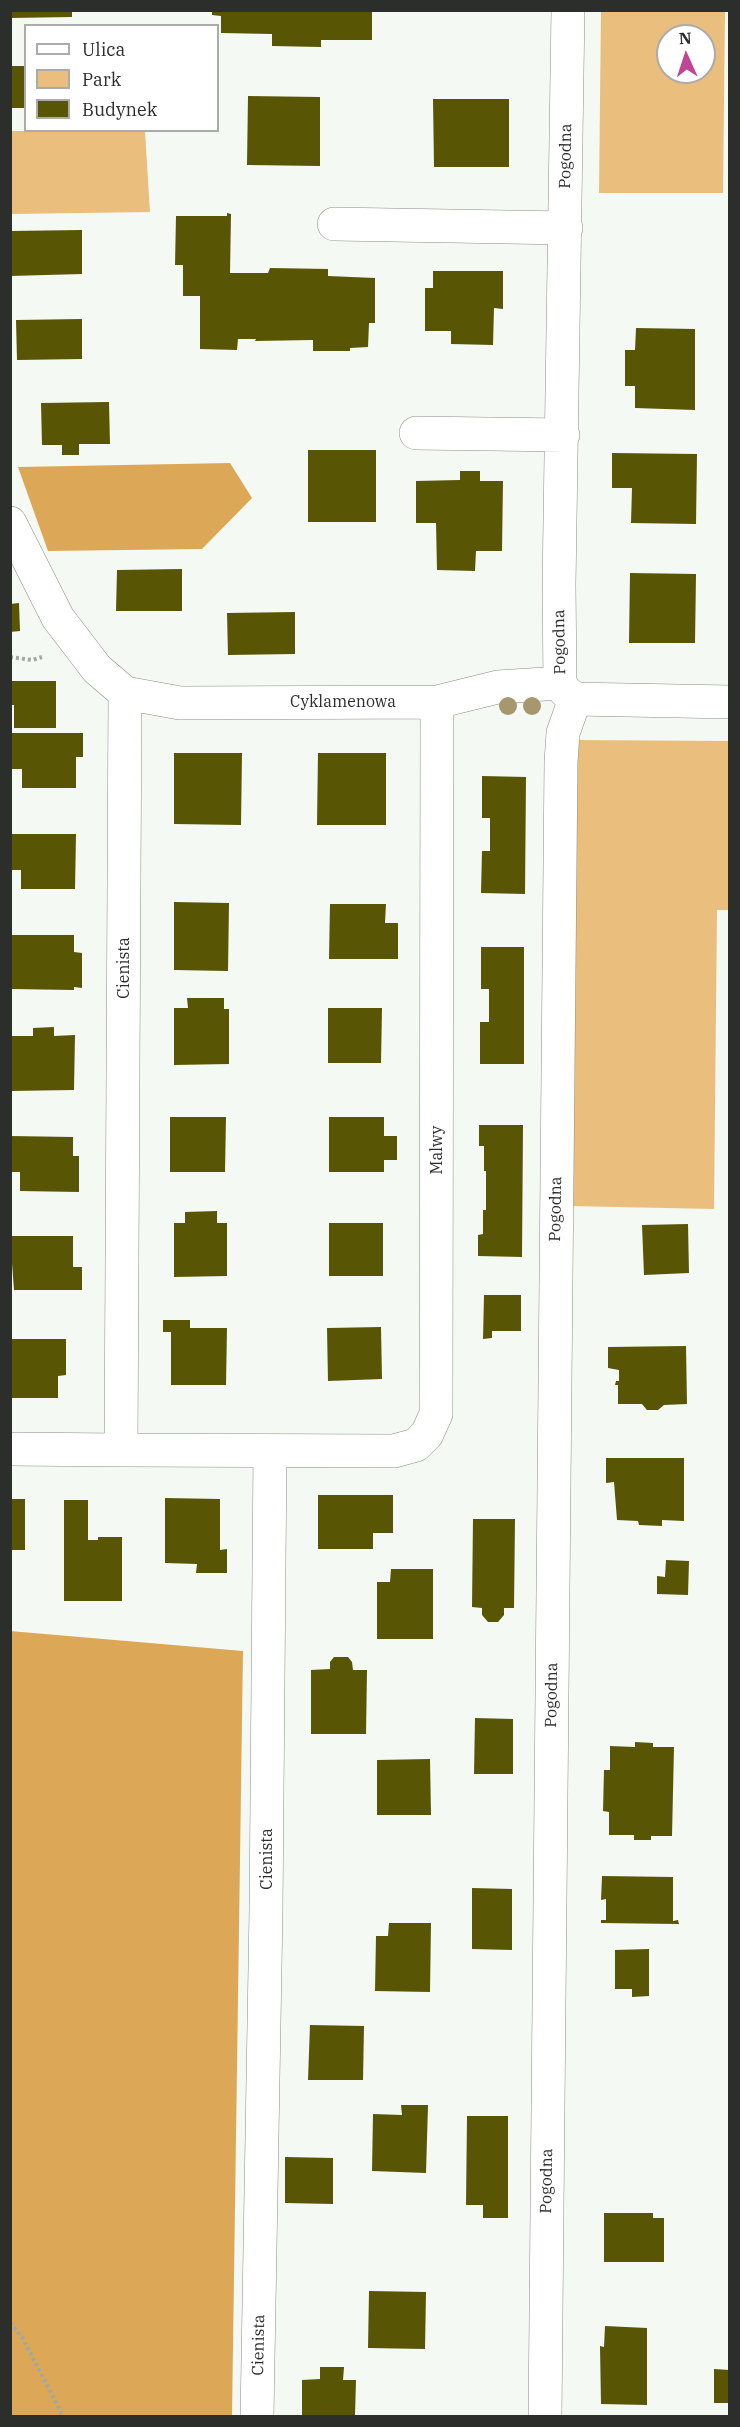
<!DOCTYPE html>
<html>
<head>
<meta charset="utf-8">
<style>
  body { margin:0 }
  #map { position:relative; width:740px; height:2427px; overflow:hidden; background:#f5f9f3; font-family:"IBM Plex Serif",serif }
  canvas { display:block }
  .frame { position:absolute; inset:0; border:12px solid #2c2e2c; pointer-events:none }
  .legend { position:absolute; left:24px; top:24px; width:195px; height:108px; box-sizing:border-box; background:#fff; border:2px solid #ababab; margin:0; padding:8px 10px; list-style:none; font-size:18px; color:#2c2e2c }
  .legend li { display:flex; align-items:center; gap:12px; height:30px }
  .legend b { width:30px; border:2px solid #ababab }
  .north { position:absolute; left:656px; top:24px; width:60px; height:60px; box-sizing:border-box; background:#fff; border:2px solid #ababab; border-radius:50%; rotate:357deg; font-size:16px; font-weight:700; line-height:24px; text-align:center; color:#2c2e2c }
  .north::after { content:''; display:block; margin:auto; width:21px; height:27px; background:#c24595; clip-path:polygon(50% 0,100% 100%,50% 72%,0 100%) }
</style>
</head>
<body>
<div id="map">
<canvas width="740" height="2427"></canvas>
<div class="frame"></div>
<ul class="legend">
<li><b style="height:8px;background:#fff"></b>Ulica</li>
<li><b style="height:16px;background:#eabe7c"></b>Park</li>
<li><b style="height:16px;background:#585504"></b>Budynek</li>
</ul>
<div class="north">N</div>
</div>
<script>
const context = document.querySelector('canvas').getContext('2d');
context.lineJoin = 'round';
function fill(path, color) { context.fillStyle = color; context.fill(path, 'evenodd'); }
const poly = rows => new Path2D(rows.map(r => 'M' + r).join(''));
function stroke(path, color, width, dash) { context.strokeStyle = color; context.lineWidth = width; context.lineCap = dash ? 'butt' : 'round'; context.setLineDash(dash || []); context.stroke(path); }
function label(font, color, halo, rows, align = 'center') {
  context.font = font + ' "IBM Plex Serif",serif'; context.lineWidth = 6; context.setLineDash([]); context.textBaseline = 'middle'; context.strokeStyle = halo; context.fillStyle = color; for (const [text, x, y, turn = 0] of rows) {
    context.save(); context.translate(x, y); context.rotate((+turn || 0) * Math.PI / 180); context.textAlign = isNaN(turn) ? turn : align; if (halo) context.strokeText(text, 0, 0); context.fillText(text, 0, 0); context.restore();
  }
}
const green = poly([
  [601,11,725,11,723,193,599,193],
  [668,36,704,36,704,72,668,72],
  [10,131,145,131,150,212,11,214],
  [574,740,729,741,729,910,717,910,714,1209,569,1206]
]);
const forest = poly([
  [230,463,252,498,202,549,48,551,18,467],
  [10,1631,243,1651,232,2416,11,2416]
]);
const building = poly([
  [10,10,72,10,72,17,10,18],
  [212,10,372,10,372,40,321,40,321,47,272,46,272,34,221,33,221,16,212,15],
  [10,66,26,66,26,108,10,108],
  [248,96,320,97,320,166,247,165],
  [433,99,509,99,509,167,434,167],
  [227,213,231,214,230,273,268,273,270,268,328,269,328,276,375,278,375,323,369,323,368,347,350,348,350,351,313,351,313,340,255,341,256,339,238,339,237,350,200,349,200,296,183,296,183,265,175,265,176,216,227,216],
  [82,230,82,274,10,276,10,231],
  [433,271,503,271,503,309,494,308,493,345,451,344,451,331,425,331,425,288,433,288],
  [82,319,82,359,17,360,16,320],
  [636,328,695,329,695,410,635,408,635,386,625,386,625,350,635,350],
  [109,402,110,444,79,444,79,455,62,455,62,445,42,445,41,403],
  [308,450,376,450,376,522,308,522],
  [612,453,697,454,696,524,631,523,632,488,612,488],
  [460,471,480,471,480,481,503,481,502,551,476,551,475,571,437,570,436,523,416,523,416,481,460,480],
  [182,569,182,611,116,611,117,570],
  [630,573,696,574,695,643,629,643],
  [19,603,20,631,10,632,10,604],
  [295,612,295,654,228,655,227,613],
  [10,681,56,681,56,728,14,728,14,705,10,705],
  [10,733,83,733,83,757,76,757,76,788,22,788,22,769,10,769],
  [174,753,242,753,241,825,174,824],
  [318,753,386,753,386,825,317,825],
  [482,776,526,777,525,894,481,893,482,851,490,851,490,818,482,818],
  [10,834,76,834,75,889,21,889,21,870,10,870],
  [174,902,229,903,228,971,174,970],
  [330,904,386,904,385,923,398,923,398,959,329,959],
  [10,935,74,935,74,952,82,953,82,988,74,987,74,990,10,989],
  [481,947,524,947,524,1064,480,1064,480,1022,489,1022,489,989,481,989],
  [187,998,224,998,224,1009,229,1009,229,1064,174,1065,174,1008,188,1008],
  [328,1008,382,1008,381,1063,328,1063],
  [54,1027,54,1036,75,1035,74,1090,10,1091,10,1036,33,1036,33,1028],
  [170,1117,226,1117,225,1172,170,1172],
  [329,1117,384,1117,384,1136,397,1136,397,1160,384,1160,384,1172,329,1172],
  [479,1125,523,1125,522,1257,478,1256,478,1235,483,1234,483,1210,486,1210,486,1171,484,1171,484,1146,479,1146],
  [10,1136,73,1137,73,1156,79,1156,79,1192,20,1191,20,1172,10,1172],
  [217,1211,217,1223,227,1223,227,1276,174,1277,174,1223,185,1223,185,1212],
  [329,1223,383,1223,383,1276,329,1276],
  [688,1224,689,1273,644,1275,642,1225],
  [10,1236,73,1236,73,1267,82,1267,82,1290,14,1290],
  [484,1295,521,1295,521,1331,492,1331,492,1338,483,1339],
  [163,1320,190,1320,190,1328,227,1328,226,1385,171,1385,171,1332,163,1332],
  [381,1327,382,1379,328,1381,327,1328],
  [10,1339,66,1339,66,1375,58,1376,58,1398,10,1398],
  [686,1346,687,1404,664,1405,658,1410,647,1410,642,1404,618,1404,618,1385,615,1385,616,1381,619,1381,619,1370,608,1368,608,1347],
  [606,1458,684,1458,684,1521,662,1520,662,1526,639,1525,638,1521,617,1520,614,1482,606,1483],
  [318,1495,393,1495,393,1533,373,1533,373,1549,318,1549],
  [165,1498,220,1499,220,1550,227,1549,227,1573,196,1573,197,1564,165,1563],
  [10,1499,25,1499,25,1550,10,1550],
  [64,1500,88,1500,88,1540,98,1540,98,1537,122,1537,122,1601,64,1601],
  [473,1519,515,1519,514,1608,504,1608,504,1615,498,1622,488,1622,482,1615,482,1608,472,1607],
  [666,1560,689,1561,688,1595,657,1594,657,1576,665,1577],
  [391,1569,433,1569,433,1639,377,1639,377,1582,390,1582],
  [334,1657,348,1657,352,1662,353,1670,367,1670,366,1734,311,1734,311,1670,330,1669,330,1662],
  [475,1718,513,1719,513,1774,474,1774],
  [635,1742,653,1743,653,1747,674,1747,672,1836,651,1836,651,1840,634,1840,634,1835,609,1835,609,1812,603,1811,604,1770,610,1770,610,1746,635,1747],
  [430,1759,431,1815,377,1815,377,1760],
  [602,1876,673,1877,673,1921,678,1920,679,1924,601,1923,601,1920,606,1920,606,1899,601,1900],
  [472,1888,512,1889,512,1950,472,1949],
  [389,1923,431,1923,430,1992,375,1991,376,1936,388,1936],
  [649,1949,649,1996,632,1997,632,1989,615,1989,615,1950],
  [310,2025,364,2026,363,2080,308,2080],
  [401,2105,428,2105,426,2173,372,2171,373,2114,402,2115],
  [467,2116,508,2116,508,2218,483,2218,483,2205,466,2205],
  [285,2157,333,2158,333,2204,285,2203],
  [604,2213,653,2213,653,2218,664,2218,664,2262,604,2262],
  [369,2291,426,2292,425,2349,368,2348],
  [605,2326,647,2328,647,2405,601,2404,600,2346,604,2347],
  [320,2367,344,2367,343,2380,356,2380,355,2416,302,2416,302,2380,320,2379],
  [714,2369,730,2370,730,2403,714,2403]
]);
const path = poly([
  [10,657,32,660,42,657],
  [10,2323,22,2337,63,2416]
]);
const minor = poly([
  [568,10,559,585,560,683,565,691,575,699],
  [334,224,566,228],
  [416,433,563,435],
  [10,523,58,618,97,669,125,693,180,703,437,702,498,687,560,683],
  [125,693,121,1450,394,1451,416,1445,427,1434,436,1414,437,702],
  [575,699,730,702],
  [10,1449,121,1450],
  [257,2416,266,1911,270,1451],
  [545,2416,561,762,563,733,575,699]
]);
const trees = [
  [508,706],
  [532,706]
];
const streetNames = [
  ["Pogodna",566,156,-89],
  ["Pogodna",560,642,-91],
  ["Cyklamenowa",343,702],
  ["Cienista",124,968,-90],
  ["Malwy",437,1150,-90],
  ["Pogodna",556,1209,-89],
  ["Pogodna",552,1695,-89],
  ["Cienista",267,1859,-90],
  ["Pogodna",547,2181,-89],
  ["Cienista",259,2345,-89]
];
fill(green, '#eabe7c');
fill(forest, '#dca857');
fill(building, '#585504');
stroke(minor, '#8a8d88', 34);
stroke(path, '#a3a7a2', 4, [3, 3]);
stroke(minor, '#fff', 33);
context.fillStyle = '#a7976e';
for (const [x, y] of trees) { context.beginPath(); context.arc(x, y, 9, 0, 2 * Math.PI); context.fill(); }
label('16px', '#2c2e2c', '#fff', streetNames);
</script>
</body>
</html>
